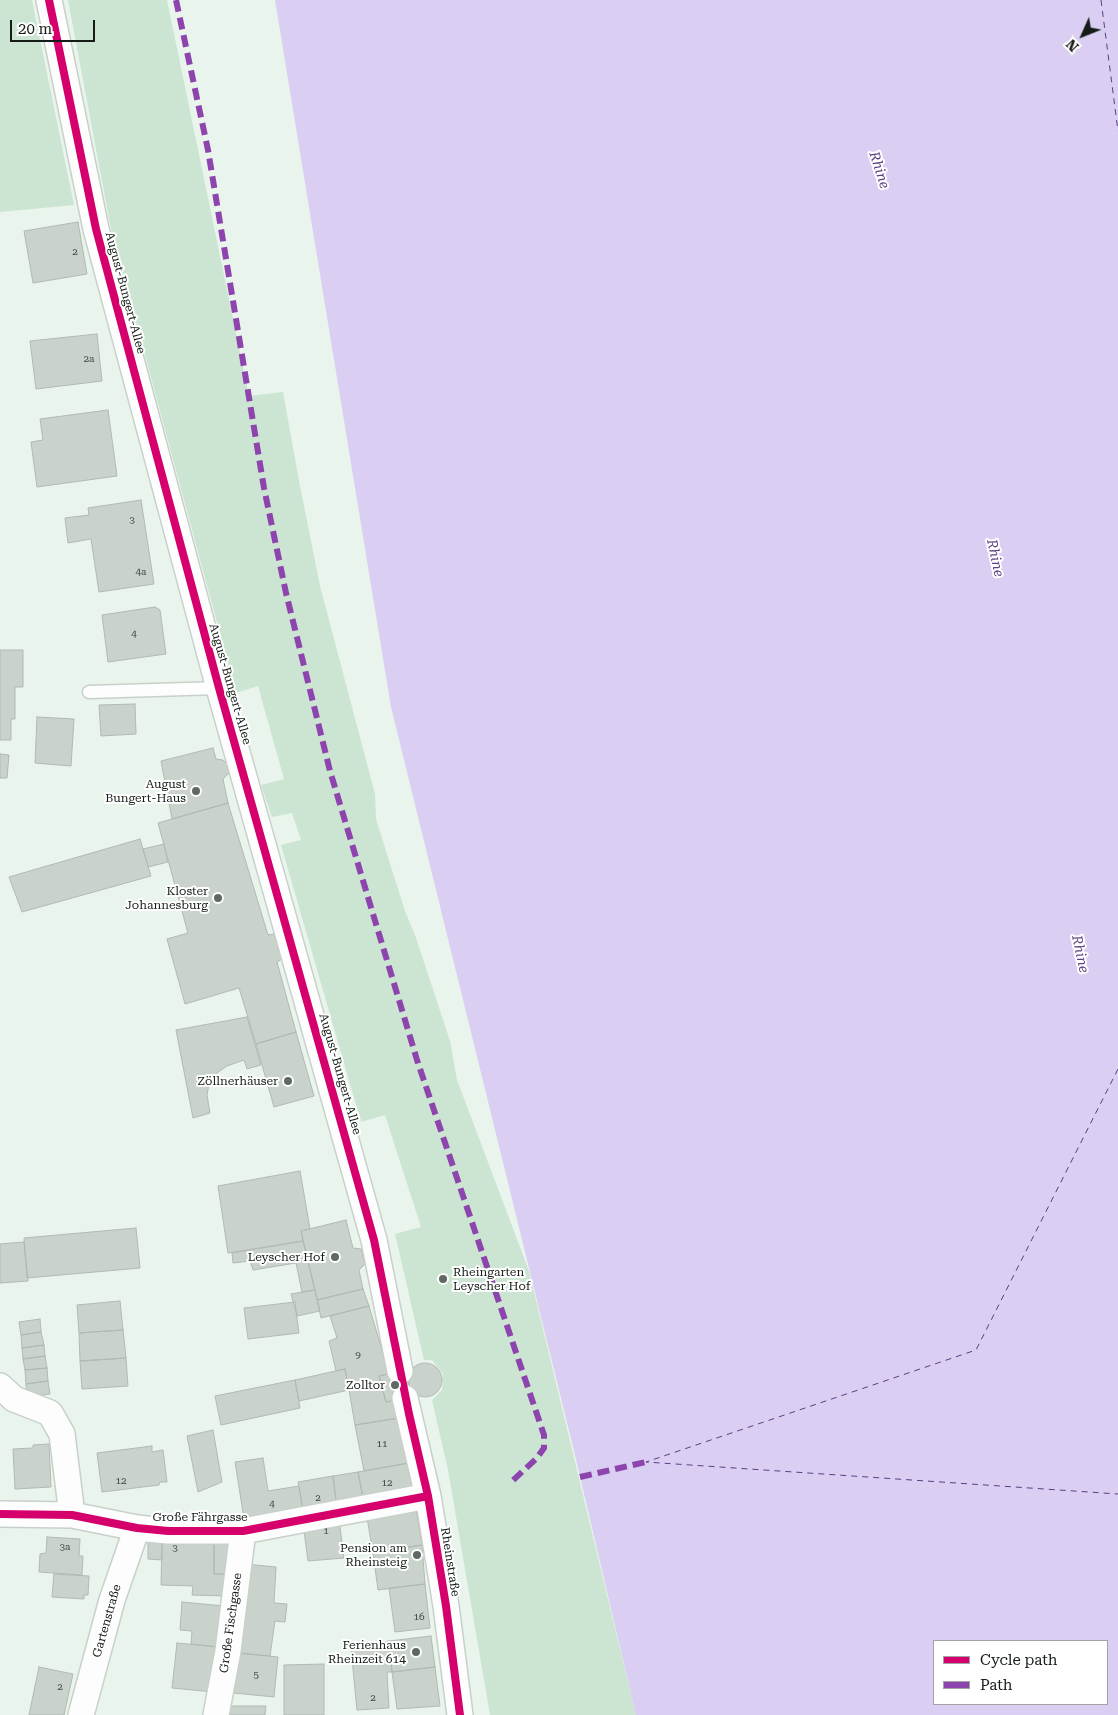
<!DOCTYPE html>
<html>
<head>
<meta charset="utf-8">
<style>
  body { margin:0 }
  #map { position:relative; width:1118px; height:1715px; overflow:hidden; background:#e9f4ec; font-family:"Roboto Serif",serif }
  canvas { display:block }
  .legend { position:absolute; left:933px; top:1640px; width:175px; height:65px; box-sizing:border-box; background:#fff; border:1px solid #a1a4a2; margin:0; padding:6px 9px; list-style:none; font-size:15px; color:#151c17 }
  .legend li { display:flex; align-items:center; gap:10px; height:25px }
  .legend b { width:25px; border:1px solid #a1a4a2 }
  .north { position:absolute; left:1058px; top:10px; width:50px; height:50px; -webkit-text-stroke:4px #fff; paint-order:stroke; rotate:226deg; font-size:14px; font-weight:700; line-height:20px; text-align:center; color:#151c17 }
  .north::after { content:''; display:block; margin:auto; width:18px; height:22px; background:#151c17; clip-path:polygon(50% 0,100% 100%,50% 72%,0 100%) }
  .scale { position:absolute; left:10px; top:20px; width:85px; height:22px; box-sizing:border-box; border:2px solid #151c17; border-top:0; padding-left:6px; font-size:15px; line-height:18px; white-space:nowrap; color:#151c17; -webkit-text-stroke:4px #fff; paint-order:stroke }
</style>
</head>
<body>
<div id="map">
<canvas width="1118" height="1715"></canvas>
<ul class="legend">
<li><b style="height:6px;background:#d6006c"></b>Cycle path</li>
<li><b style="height:6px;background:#8e44ad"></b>Path</li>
</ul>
<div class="north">N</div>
<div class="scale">20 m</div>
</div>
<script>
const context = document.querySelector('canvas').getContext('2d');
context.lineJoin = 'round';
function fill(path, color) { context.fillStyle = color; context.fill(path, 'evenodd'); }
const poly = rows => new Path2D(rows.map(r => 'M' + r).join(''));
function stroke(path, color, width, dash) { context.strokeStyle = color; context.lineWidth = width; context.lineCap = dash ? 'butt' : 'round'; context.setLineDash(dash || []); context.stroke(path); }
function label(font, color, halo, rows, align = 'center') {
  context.font = font + ' "Roboto Serif",serif'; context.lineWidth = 4; context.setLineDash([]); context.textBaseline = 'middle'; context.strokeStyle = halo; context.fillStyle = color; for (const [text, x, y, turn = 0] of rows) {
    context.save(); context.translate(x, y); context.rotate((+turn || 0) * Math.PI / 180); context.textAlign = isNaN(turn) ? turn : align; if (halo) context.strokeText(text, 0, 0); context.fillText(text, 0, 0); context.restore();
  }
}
const green = poly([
  [0,0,32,0,74,205,0,212],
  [68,0,167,0,249,396,283,392,299,481,320,586,375,794,376,819,405,911,415,935,450,1041,457,1080,529,1271,636,1715,490,1715,448,1470,432,1400,442,1390,443,1374,432,1360,424,1360,395,1234,421,1227,385,1115,361,1122,281,845,301,840,292,813,272,817,261,785,284,779,258,686,236,693,111,229]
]);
const water = poly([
  [275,0,1118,0,1118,1715,636,1715,574,1451,391,707],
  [934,1641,1107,1641,1107,1704,934,1704]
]);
const ferry = poly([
  [1101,0,1118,131],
  [1118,1069,976,1350,646,1462,1118,1494]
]);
const building = poly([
  [78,222,87,274,33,283,24,231,78,222],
  [97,334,102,381,36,389,30,341,97,334],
  [108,410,117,476,37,487,31,442,43,440,40,419,108,410],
  [141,500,154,584,99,592,91,539,68,543,65,518,89,515,88,508,141,500],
  [155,607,160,610,166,654,108,662,102,615,155,607],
  [0,650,23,650,23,687,15,687,15,719,11,719,11,740,0,740,0,650],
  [135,704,136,734,101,736,99,705,135,704],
  [37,717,74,719,71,766,35,763,37,717],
  [213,748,216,759,223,760,229,766,229,773,223,779,228,803,172,819,161,761,213,748],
  [0,754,9,755,7,778,0,778,0,754],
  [228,803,268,935,274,934,282,959,277,962,296,1032,256,1044,239,988,185,1004,167,939,188,933,158,823,228,803],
  [140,839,151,876,22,912,9,877,140,839],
  [164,844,168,862,148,867,143,849,164,844],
  [247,1017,261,1065,247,1069,244,1060,227,1066,217,1073,209,1084,207,1095,210,1113,193,1118,176,1030,247,1017],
  [296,1032,314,1096,274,1107,256,1044,296,1032],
  [300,1171,310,1229,301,1231,303,1241,228,1253,218,1186,300,1171],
  [346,1220,353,1248,361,1249,365,1264,359,1270,363,1289,317,1300,301,1231,346,1220],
  [136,1228,140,1268,27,1278,24,1238,136,1228],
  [303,1241,315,1290,302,1292,296,1263,253,1270,250,1261,233,1263,232,1253,303,1241],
  [24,1242,28,1281,0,1283,0,1244,24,1242],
  [363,1289,369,1306,321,1318,317,1300,363,1289],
  [315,1290,320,1311,297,1316,291,1294,315,1290],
  [120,1301,123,1330,79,1333,77,1305,120,1301],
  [295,1302,299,1333,248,1339,244,1308,295,1302],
  [369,1306,389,1374,379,1376,381,1383,349,1390,345,1369,336,1371,329,1341,337,1338,330,1316,369,1306],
  [40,1319,41,1332,21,1335,19,1322,40,1319],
  [123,1330,126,1358,80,1361,79,1333,123,1330],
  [41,1332,44,1345,22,1348,21,1335,41,1332],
  [44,1345,45,1356,23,1359,22,1348,44,1345],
  [45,1356,47,1368,25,1370,23,1359,45,1356],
  [126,1358,128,1386,82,1389,80,1361,126,1358],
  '408 1380a17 17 0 1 1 34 0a17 17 0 1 1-34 0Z',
  [414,1367,408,1377,410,1388,405,1398,386,1402,379,1376,414,1367],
  [47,1368,48,1381,26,1384,25,1370,47,1368],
  [345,1369,349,1390,299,1401,295,1380,345,1369],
  [295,1380,300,1408,221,1425,215,1396,295,1380],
  [48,1381,50,1394,27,1397,26,1384,48,1381],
  [381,1383,386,1402,393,1401,393,1403,396,1403,399,1418,355,1425,349,1390,381,1383],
  [399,1418,409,1463,364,1471,355,1425,399,1418],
  [213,1430,222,1482,198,1492,187,1436,213,1430],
  [49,1444,51,1487,15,1489,13,1449,33,1448,33,1445,49,1444],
  [152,1446,152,1452,163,1450,167,1482,160,1482,159,1485,102,1492,97,1453,152,1446],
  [263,1458,268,1491,299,1486,304,1516,245,1525,235,1462,263,1458],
  [409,1463,415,1493,364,1503,358,1472,409,1463],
  [358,1472,364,1503,337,1509,333,1476,358,1472],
  [333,1476,337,1509,304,1516,298,1482,333,1476],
  [415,1504,422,1545,373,1553,366,1512,415,1504],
  [339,1519,344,1558,308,1561,303,1523,339,1519],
  [47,1537,80,1539,79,1556,83,1556,82,1575,39,1572,40,1554,46,1553,47,1537],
  [148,1540,162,1541,162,1560,148,1559,148,1540],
  [162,1541,214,1542,214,1574,225,1574,225,1596,192,1595,193,1586,161,1585,162,1541],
  [214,1542,223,1542,232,1546,225,1574,214,1574,214,1542],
  [422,1545,425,1584,378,1590,373,1553,422,1545],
  [245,1564,276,1567,274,1603,287,1604,285,1622,275,1621,270,1656,238,1653,245,1564],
  [54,1574,89,1576,88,1595,84,1595,84,1599,52,1597,54,1574],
  [425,1584,430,1628,395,1632,389,1588,425,1584],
  [182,1602,224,1606,218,1647,191,1644,192,1631,180,1630,182,1602],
  [431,1636,435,1667,392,1672,389,1641,431,1636],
  [389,1641,392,1672,387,1672,389,1708,357,1710,351,1648,389,1641],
  [177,1643,218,1647,213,1692,172,1688,177,1643],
  [238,1653,278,1657,274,1697,234,1693,238,1653],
  [324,1664,324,1715,284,1715,284,1665,324,1664],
  [39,1667,73,1674,64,1715,29,1715,39,1667],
  [435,1667,440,1706,397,1709,392,1672,435,1667],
  [227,1706,266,1706,265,1715,224,1715,227,1706]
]);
const service = poly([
  [89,692,219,688]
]);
const minor = poly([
  [49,0,96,229,219,688,374,1240,400,1371],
  [0,1386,14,1399,50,1413,62,1434,72,1515],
  [405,1398,428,1496,446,1606,460,1715],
  [0,1514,72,1515,137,1528,168,1531,243,1531,428,1496],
  [81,1715,112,1600,137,1528],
  [216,1715,228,1651,243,1531]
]);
const quiet = poly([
  [176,0,208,150,264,488,286,593,330,771,417,1060,544,1435,544,1448,537,1458,509,1484],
  [580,1477,646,1462]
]);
const cycleway = poly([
  [49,0,96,229,219,688,374,1240,409,1414,428,1496,446,1606,460,1715],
  [0,1514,72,1515,137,1528,168,1531,243,1531,428,1496]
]);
const markers = [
  [196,791,5,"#5f6862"],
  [218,898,5,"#5f6862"],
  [288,1081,5,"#5f6862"],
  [335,1257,5,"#5f6862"],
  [443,1279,5,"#5f6862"],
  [395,1385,5,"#5f6862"],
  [417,1555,5,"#5f6862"],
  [416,1652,5,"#5f6862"]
];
const numberNames = [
  ["2",75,252],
  ["2a",89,359],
  ["3",132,520],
  ["4a",141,572],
  ["4",134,634],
  ["9",358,1355],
  ["11",382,1444],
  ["12",121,1481],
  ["12",387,1483],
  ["2",318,1498],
  ["4",272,1504],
  ["1",326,1531],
  ["3a",65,1547],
  ["3",175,1548],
  ["16",419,1617],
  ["5",256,1675],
  ["2",60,1687],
  ["2",373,1698]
];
const streetNames = [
  ["August-Bungert-Allee",125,293,75],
  ["August-Bungert-Allee",230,684,74],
  ["August-Bungert-Allee",340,1074,74],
  ["Große Fährgasse",200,1517],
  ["Rheinstraße",450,1562,81],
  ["Gartenstraße",107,1621,-74],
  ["Große Fischgasse",231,1623,-82]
];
const poiNames = [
  ["August",186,784],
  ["Bungert-Haus",186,798],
  ["Kloster",208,891],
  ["Johannesburg",208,905],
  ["Zöllnerhäuser",278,1081],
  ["Leyscher Hof",325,1257],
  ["Rheingarten",453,1272,"left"],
  ["Leyscher Hof",453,1286,"left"],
  ["Zolltor",385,1385],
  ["Pension am",407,1548],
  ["Rheinsteig",407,1562],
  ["Ferienhaus",406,1645],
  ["Rheinzeit 614",406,1659]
];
const waterNames = [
  ["Rhine",879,170,72],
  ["Rhine",995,558,78],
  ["Rhine",1080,954,78]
];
fill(green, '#cce5d3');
fill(water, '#dacef3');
stroke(ferry, '#5c3e82', 1, [6, 5]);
fill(building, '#cad2cc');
stroke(building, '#b0b9b2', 1);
stroke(service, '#c8d0ca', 15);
stroke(minor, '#c8d0ca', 28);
stroke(service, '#fcfdfc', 12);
stroke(minor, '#fcfdfc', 25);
stroke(quiet, '#8e44ad', 6, [12, 6]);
stroke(cycleway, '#d6006c', 8);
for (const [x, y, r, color] of markers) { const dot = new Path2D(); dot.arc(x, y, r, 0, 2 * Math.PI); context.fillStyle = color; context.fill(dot); stroke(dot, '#fff', 2); }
label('10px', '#424a44', null, numberNames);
label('12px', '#151c17', '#fff', streetNames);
label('12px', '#151c17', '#fff', poiNames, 'right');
label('italic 14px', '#5c3e82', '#fff', waterNames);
</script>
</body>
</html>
